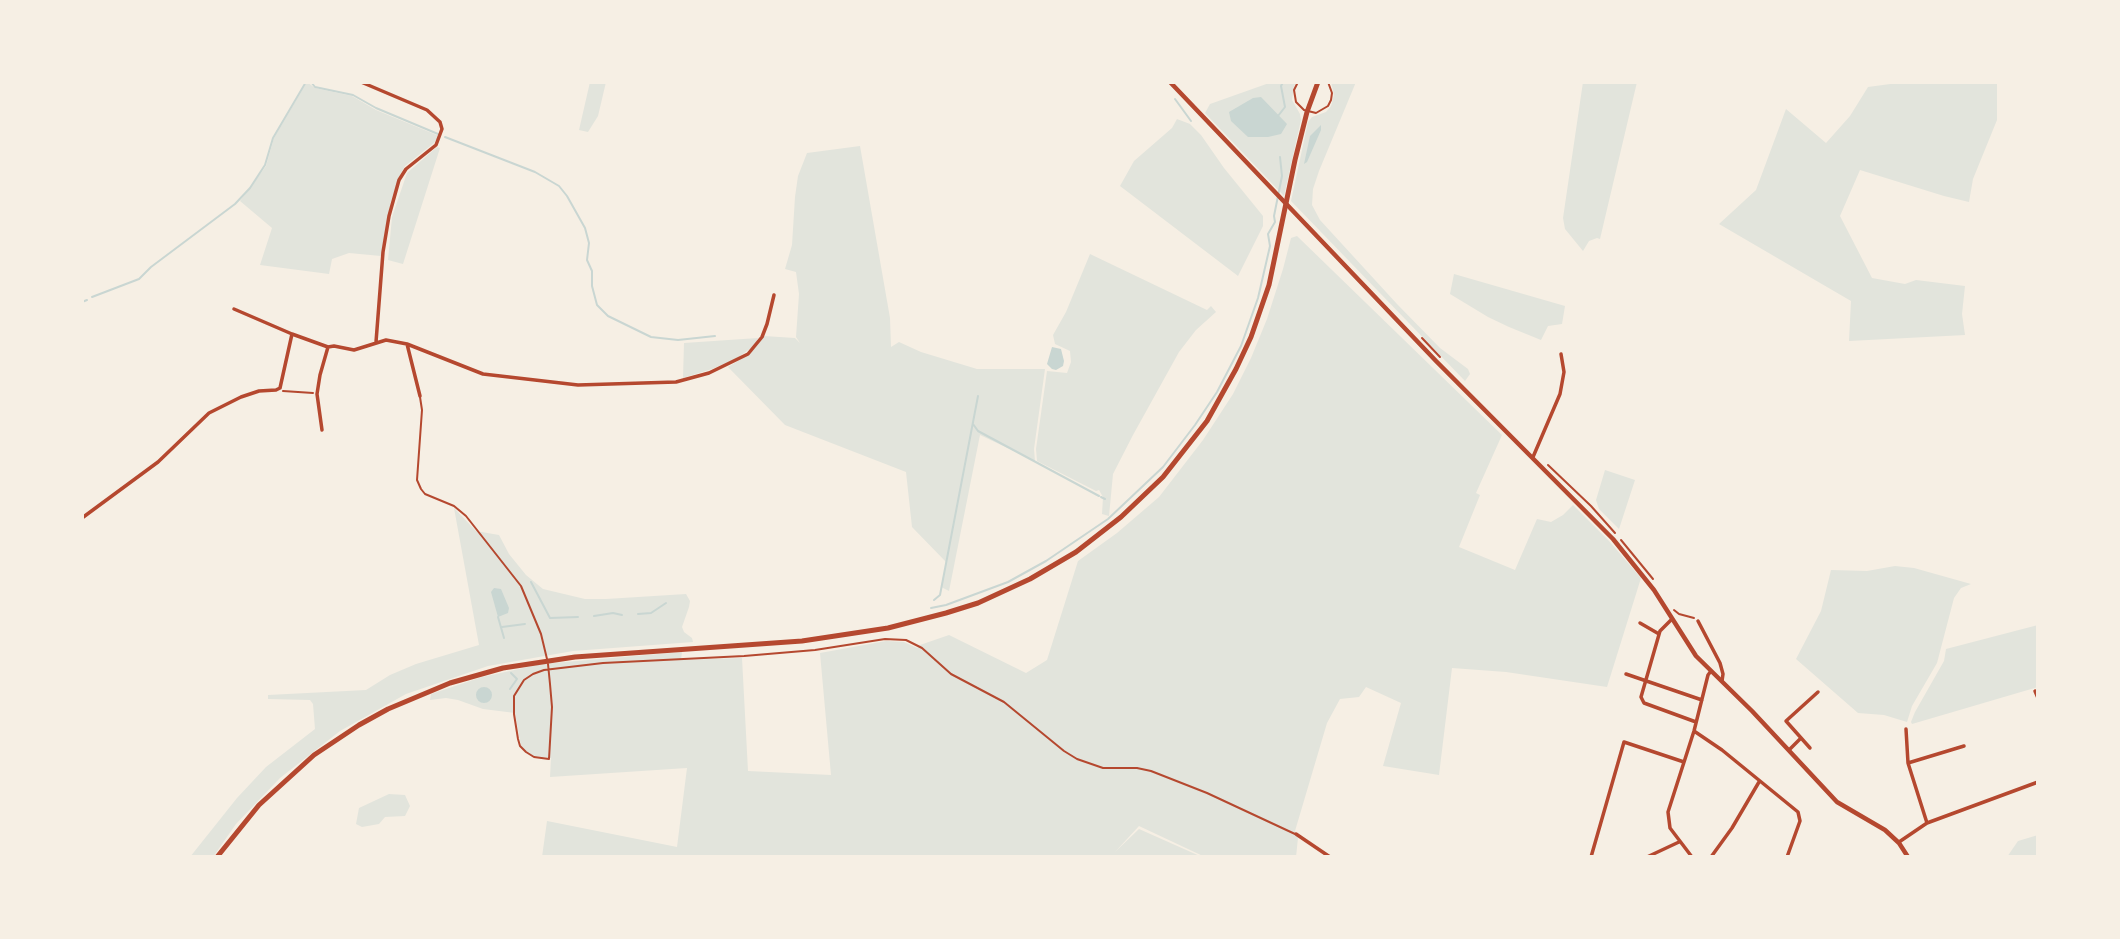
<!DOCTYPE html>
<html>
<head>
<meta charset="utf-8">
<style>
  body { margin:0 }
  #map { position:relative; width:2120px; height:939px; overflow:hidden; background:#f6efe4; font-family:"Source Sans 3",sans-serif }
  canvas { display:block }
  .frame { position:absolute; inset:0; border:84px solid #f6efe4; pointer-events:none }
</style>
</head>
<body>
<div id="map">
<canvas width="2120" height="939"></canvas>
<div class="frame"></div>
</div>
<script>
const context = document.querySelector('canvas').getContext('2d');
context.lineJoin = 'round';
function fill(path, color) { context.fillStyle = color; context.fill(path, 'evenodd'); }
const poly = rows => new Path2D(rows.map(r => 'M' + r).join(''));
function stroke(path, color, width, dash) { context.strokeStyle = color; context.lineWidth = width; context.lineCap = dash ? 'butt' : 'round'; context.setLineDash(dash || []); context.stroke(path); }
const green = poly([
  [307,82,315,88,352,96,376,110,439,136,434,143,405,166,401,173,391,201,381,256,349,253,332,259,329,274,260,265,272,228,240,201,266,166,274,138],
  [590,82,606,82,598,116,588,132,579,130],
  [1272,82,1297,82,1294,86,1292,100,1300,114,1301,120,1284,196,1205,113,1210,104],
  [1331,82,1356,82,1319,171,1313,189,1312,205,1320,220,1397,304,1440,348,1468,369,1470,374,1465,381,1291,201,1308,122,1312,117,1326,112,1331,106,1334,95],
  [1583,82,1637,82,1600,239,1597,238,1589,241,1583,251,1565,229,1563,218],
  [1905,82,1997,82,1997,120,1973,179,1969,202,1944,196,1860,170,1840,216,1872,278,1905,284,1916,280,1965,286,1962,314,1965,335,1849,341,1851,301,1719,224,1756,190,1786,109,1826,143,1850,116,1868,87],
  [1177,119,1190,124,1201,135,1224,168,1263,216,1263,226,1238,276,1120,186,1134,161,1172,128],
  [860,146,890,318,891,347,899,342,921,352,977,369,1045,369,1034,449,1035,461,980,435,949,591,941,587,946,562,912,527,906,472,785,425,728,367,748,355,764,336,795,338,800,343,796,337,799,294,796,272,785,269,792,245,795,197,798,176,807,153],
  [437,147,440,148,403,264,388,260,392,217,407,173],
  [1297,236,1502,435,1476,493,1480,495,1459,547,1515,570,1537,519,1551,522,1563,515,1573,505,1609,541,1641,578,1607,687,1506,672,1452,668,1439,775,1383,766,1401,703,1366,687,1359,697,1340,699,1327,723,1295,831,1298,838,1296,857,1205,857,1139,826,1115,852,1139,829,1202,857,542,857,547,821,677,847,687,768,550,777,551,758,534,756,526,752,521,746,515,713,483,709,458,700,446,698,430,700,431,694,482,677,542,664,682,652,681,660,742,658,748,771,831,775,820,653,886,641,904,642,917,648,920,645,949,635,1026,673,1047,660,1078,561,1117,533,1159,497,1203,440,1233,394,1251,358,1267,319,1283,269,1291,238],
  [1090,254,1207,310,1211,306,1216,312,1196,330,1179,352,1133,435,1113,474,1109,516,1102,514,1103,497,1099,490,1096,491,1037,461,1036,449,1047,371,1067,373,1071,362,1070,351,1055,344,1053,335,1066,312],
  [1454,274,1565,306,1562,324,1548,326,1541,340,1509,327,1488,317,1450,294],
  [758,338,755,345,736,359,712,369,683,378,684,343],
  [1605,470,1635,480,1619,529,1599,509,1596,500],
  [454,508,476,531,499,535,509,554,526,575,543,589,585,599,606,599,686,594,690,601,689,607,682,627,684,632,692,638,693,642,573,651,488,666,406,694,340,731,280,778,236,824,213,857,190,857,237,798,266,767,315,729,313,704,310,700,268,699,268,695,366,690,390,675,416,664,479,645],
  [1895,566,1914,568,1971,584,1961,588,1954,598,1937,663,1912,706,1907,722,1884,715,1858,713,1796,659,1821,611,1831,570,1867,571],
  [2038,625,2038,687,1912,724,1911,722,1915,712,1944,661,1946,649],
  [389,794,405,795,410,806,405,816,385,817,379,824,362,827,356,824,359,808],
  [2038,835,2038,857,2007,857,2018,841]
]);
const water = poly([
  [1261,97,1287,124,1281,134,1268,137,1248,137,1231,121,1229,112,1253,98],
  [1321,125,1321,130,1307,162,1304,164,1310,136],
  [1052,347,1061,349,1064,361,1063,366,1056,370,1052,369,1047,364],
  [494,588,501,589,509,608,508,613,498,617,491,592],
  '476 695a8 8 0 1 1 16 0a8 8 0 1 1-16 0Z'
]);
const stream = poly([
  [311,82,315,87,353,95,376,108,438,134],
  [1175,99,1191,121],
  [1278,116,1285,107,1281,86,1283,82],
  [445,137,535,172,559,186,567,196,585,228,589,243,587,260,592,271,592,286,597,305,608,316,651,337,678,340,715,336],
  [92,297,139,279,151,267,235,204,250,188,265,165,273,138,306,82],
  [82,302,87,300],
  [973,424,978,431,1099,496],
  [1101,497,1105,499],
  [531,582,550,618,578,617],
  [934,600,940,595,978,396],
  [931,608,946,605,1008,582,1046,561,1108,519,1163,467,1195,425,1217,392,1241,346,1258,298,1270,246,1268,234,1275,222,1274,216,1282,176,1280,157],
  [638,614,651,613,666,603],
  [594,616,613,613,622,615],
  [498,617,504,638],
  [502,627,525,624],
  [510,689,517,679,511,673]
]);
const path = poly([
  [1422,338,1440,357],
  [283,391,313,393],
  [1548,465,1591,506,1615,533],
  [1621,540,1653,579],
  [1674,610,1679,614,1694,618]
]);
const service = poly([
  [1298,82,1294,90,1296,102,1304,110,1316,113,1328,106,1331,100,1332,93,1328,82],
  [420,397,422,410,417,480,421,489,425,494,454,506,466,516,521,586,541,634,547,659],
  [548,664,550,684,552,707,549,759,534,757,526,752,520,746,518,739,514,714,514,696,524,680,533,674,544,670,603,663,744,656,815,650,885,639,906,640,922,648,951,674,1004,702,1064,751,1077,759,1103,768,1137,768,1151,771,1207,793,1295,834]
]);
const minor = poly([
  [361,82,427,110,440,122,442,129,436,145,406,169,399,180,389,216,383,252,376,342],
  [234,309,292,334],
  [407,344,483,374,578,385,676,382,709,373,748,354,762,337,767,324,774,295],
  [322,430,317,394,320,375,328,347],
  [1533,457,1560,394,1564,372,1561,354],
  [82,518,158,462,209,413,241,397,259,391,276,390,280,388,292,334,328,347,334,346,354,350,386,340,407,344,420,396],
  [1672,619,1660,631,1641,697,1644,703,1696,722],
  [1698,621,1720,663,1723,674,1722,681],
  [1640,623,1659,634],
  [1626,674,1702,700],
  [2035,691,2038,698],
  [1906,729,1908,763,1927,823],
  [1694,731,1722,750,1798,812,1800,821,1787,857],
  [1810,748,1786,721,1818,692],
  [1789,750,1801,738],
  [1908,763,1964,746],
  [1296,834,1330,857],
  [1899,842,1927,823,2038,782],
  [1591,857,1624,742,1684,762],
  [1647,857,1679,842],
  [1692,857,1670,828,1668,812,1694,731,1708,675,1711,671],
  [1711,857,1732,828,1759,782]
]);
const tertiary = poly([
  [1170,82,1436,361,1613,539,1654,590,1696,656,1752,711,1837,802,1885,830,1899,843,1908,857]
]);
const trunk = poly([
  [217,857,259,805,314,755,359,725,388,709,450,683,503,668,575,657,802,641,888,628,946,613,978,603,1030,579,1076,552,1121,517,1163,477,1207,421,1236,369,1251,337,1269,285,1295,160,1307,112,1318,82]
]);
fill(green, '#e2e4dc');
fill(water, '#c9d6d2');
stroke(stream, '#c9d6d2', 2);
stroke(path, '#b5482f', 2);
stroke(service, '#b5482f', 2);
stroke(minor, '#b5482f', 3.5);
stroke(tertiary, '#b5482f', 4.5);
stroke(trunk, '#b5482f', 5);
</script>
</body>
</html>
